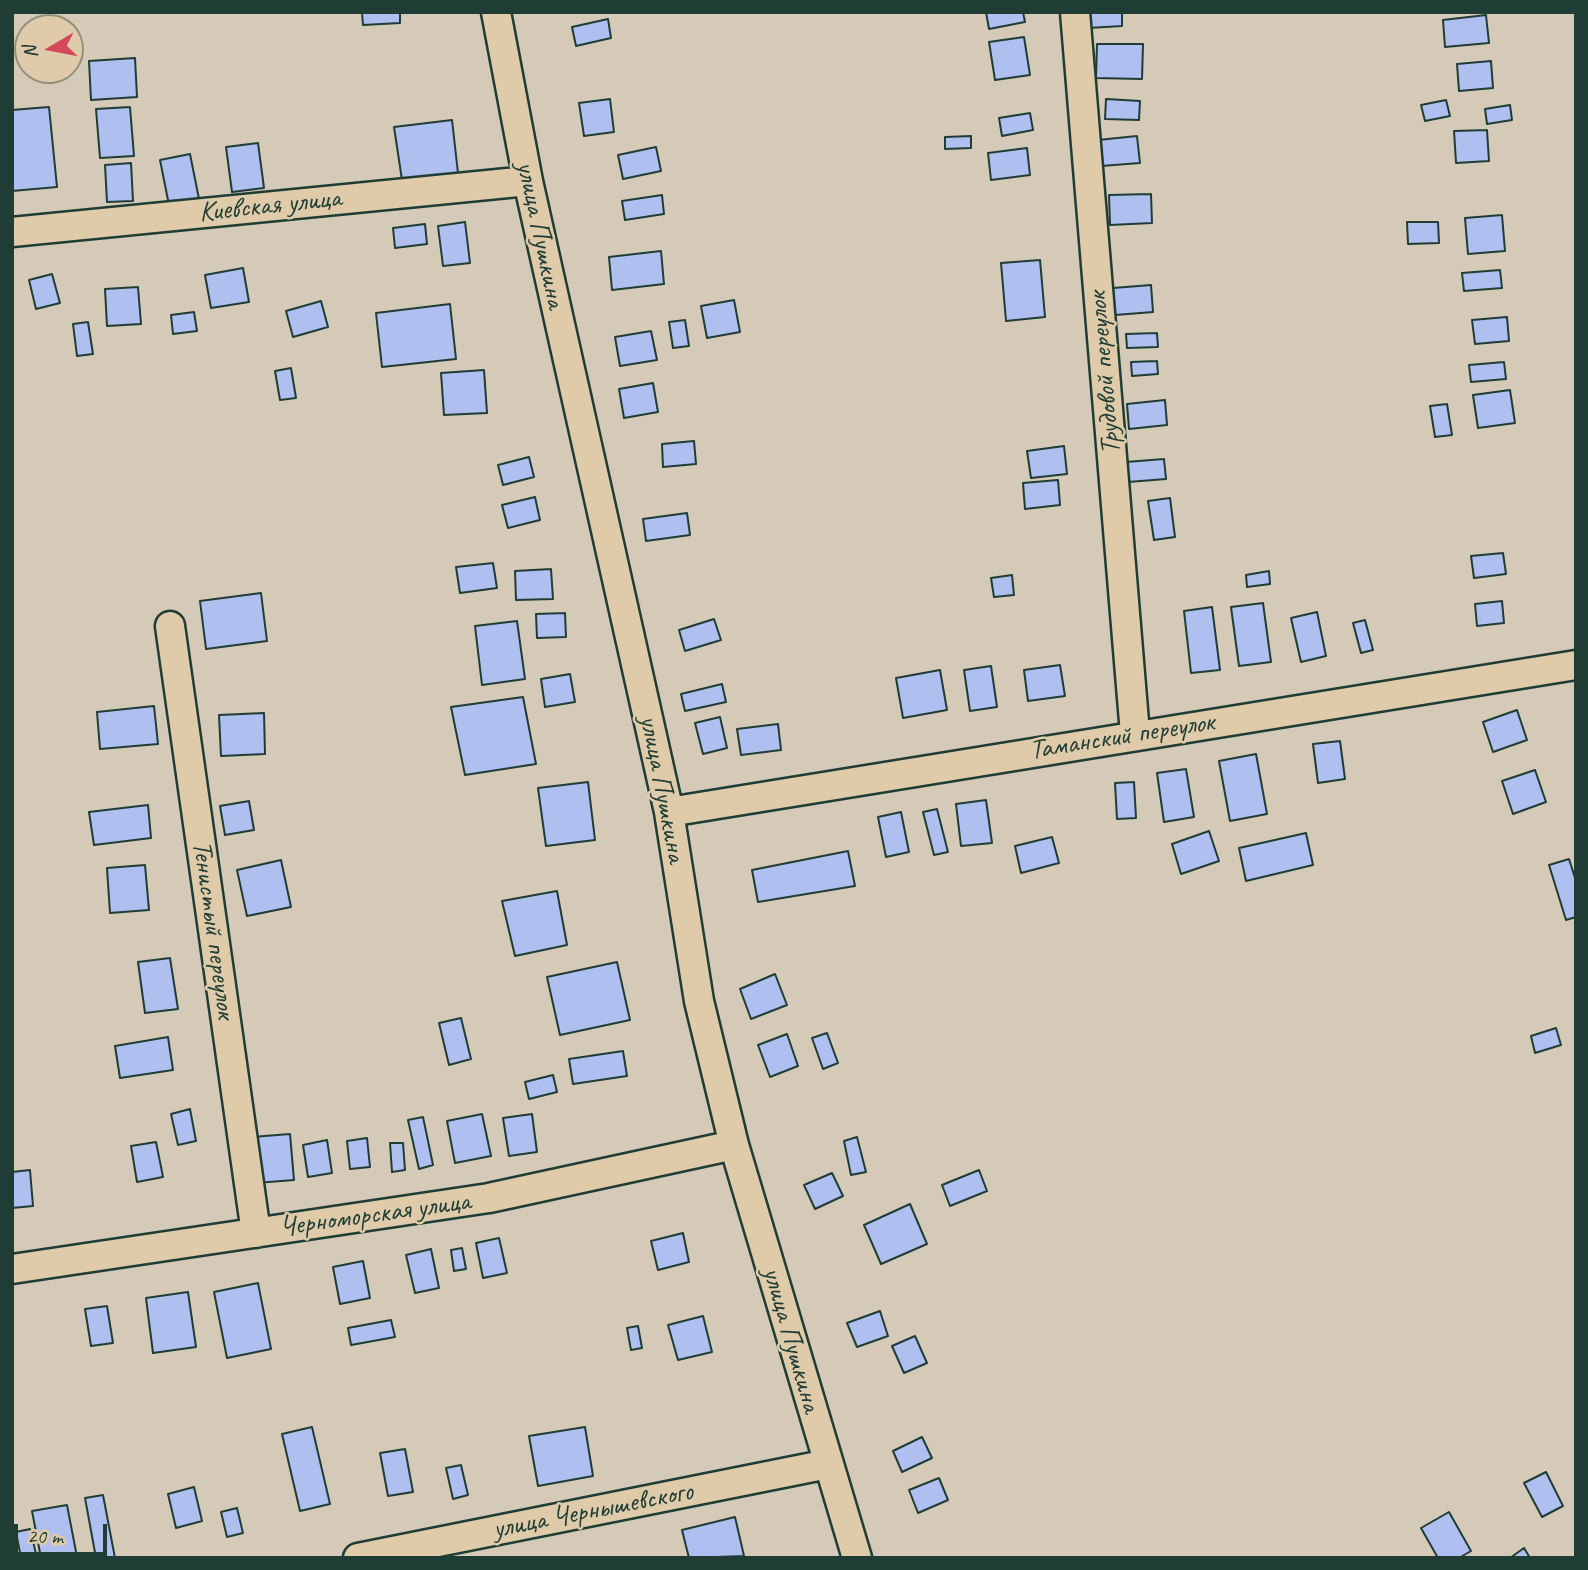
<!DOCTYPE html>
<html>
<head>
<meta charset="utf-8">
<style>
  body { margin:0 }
  #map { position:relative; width:1588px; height:1570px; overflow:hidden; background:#d5c9b8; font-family:Caveat,sans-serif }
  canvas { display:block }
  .frame { position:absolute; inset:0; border:14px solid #1f3d34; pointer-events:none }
  .north { position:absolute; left:14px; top:14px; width:70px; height:70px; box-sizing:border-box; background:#dfcbaa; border:2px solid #92927b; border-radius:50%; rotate:260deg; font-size:19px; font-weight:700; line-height:28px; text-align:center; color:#1f3d34 }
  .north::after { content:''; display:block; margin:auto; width:24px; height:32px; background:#d1495b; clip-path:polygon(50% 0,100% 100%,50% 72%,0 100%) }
  .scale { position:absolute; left:14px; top:1524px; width:93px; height:32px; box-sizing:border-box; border:4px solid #1f3d34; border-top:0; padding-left:9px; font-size:21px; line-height:24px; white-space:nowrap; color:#1f3d34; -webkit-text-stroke:5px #dfcbaa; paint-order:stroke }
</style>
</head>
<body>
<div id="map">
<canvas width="1588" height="1570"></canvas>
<div class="frame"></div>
<div class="north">N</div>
<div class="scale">20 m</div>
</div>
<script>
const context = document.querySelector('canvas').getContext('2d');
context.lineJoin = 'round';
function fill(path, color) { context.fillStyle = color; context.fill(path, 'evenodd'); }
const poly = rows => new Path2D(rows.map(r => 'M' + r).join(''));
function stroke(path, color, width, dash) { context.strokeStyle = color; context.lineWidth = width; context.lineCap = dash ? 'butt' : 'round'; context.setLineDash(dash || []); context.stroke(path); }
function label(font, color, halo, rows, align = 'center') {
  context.font = font + ' Caveat,sans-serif'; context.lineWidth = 5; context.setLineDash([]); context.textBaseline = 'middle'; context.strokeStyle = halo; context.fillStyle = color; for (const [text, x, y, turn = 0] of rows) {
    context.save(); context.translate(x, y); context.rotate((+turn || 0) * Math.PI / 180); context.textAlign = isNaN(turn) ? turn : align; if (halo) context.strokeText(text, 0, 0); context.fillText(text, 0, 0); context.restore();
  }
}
const building = poly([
  [362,12,400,12,400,23,363,25,362,12],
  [986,12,1023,12,1025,22,989,29,986,12],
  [1088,12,1122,12,1122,26,1088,28,1088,12],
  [1486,15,1489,43,1445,47,1443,20,1486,15],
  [608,19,611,38,576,46,572,27,608,19],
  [1024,37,1030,75,995,80,989,42,1024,37],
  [1097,44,1143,44,1142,79,1096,78,1097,44],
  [135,58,137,97,91,100,89,61,135,58],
  [1491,61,1493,88,1459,91,1457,64,1491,61],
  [610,99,614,132,584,136,579,103,610,99],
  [1106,99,1140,101,1139,120,1105,119,1106,99],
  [1446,100,1450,116,1425,121,1421,105,1446,100],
  [1510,105,1512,120,1487,124,1485,109,1510,105],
  [49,107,57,187,12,191,12,110,49,107],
  [130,107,134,156,100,158,96,109,130,107],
  [1030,113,1033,130,1002,136,999,118,1030,113],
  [452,120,458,173,402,180,394,127,452,120],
  [1487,130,1489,161,1456,163,1454,131,1487,130],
  [971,136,971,148,945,149,945,137,971,136],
  [1137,136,1140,163,1101,166,1098,140,1137,136],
  [258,143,264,188,232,192,226,147,258,143],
  [656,147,661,171,623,179,618,155,656,147],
  [1027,148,1030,175,991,180,988,153,1027,148],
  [190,154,199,199,169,205,160,160,190,154],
  [131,163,133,201,107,202,105,165,131,163],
  [1151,194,1152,223,1110,225,1109,195,1151,194],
  [662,195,664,214,625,220,622,201,662,195],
  [1502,215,1505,251,1468,254,1465,218,1502,215],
  [465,222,470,263,443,266,438,226,465,222],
  [1407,222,1438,222,1439,243,1408,244,1407,222],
  [425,224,427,244,395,248,393,228,425,224],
  [661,251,664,284,612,290,609,257,661,251],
  [1040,260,1045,317,1006,321,1001,263,1040,260],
  [243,268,249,302,211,308,205,275,243,268],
  [1500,270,1502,288,1464,291,1462,273,1500,270],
  [52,274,60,303,36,309,29,280,52,274],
  [1151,285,1153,312,1115,315,1113,288,1151,285],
  [138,287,141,324,107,326,105,289,138,287],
  [734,300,740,332,707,338,701,306,734,300],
  [321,301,328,327,293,337,286,311,321,301],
  [450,304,456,359,382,367,376,313,450,304],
  [194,312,197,331,173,334,171,315,194,312],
  [1507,317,1509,341,1475,344,1472,320,1507,317],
  [685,320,689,346,673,348,669,322,685,320],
  [88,322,93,354,77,356,73,324,88,322],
  [651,331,657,360,620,366,615,337,651,331],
  [1157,333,1158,347,1127,348,1126,334,1157,333],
  [1157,361,1158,374,1132,376,1131,362,1157,361],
  [1504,362,1506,379,1471,382,1469,365,1504,362],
  [291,368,296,398,280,400,275,371,291,368],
  [484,370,487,413,444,415,441,373,484,370],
  [653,383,658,412,624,418,619,389,653,383],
  [1510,390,1515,423,1478,428,1473,395,1510,390],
  [1165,400,1167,425,1129,429,1127,404,1165,400],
  [1447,404,1452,435,1435,437,1430,406,1447,404],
  [694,441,696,464,663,467,662,444,694,441],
  [1064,446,1067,474,1031,478,1027,451,1064,446],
  [529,457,534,477,503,485,498,465,529,457],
  [1164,459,1166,479,1128,482,1126,462,1164,459],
  [1058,480,1060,505,1025,509,1023,483,1058,480],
  [535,497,540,520,508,528,502,505,535,497],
  [1170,498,1175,537,1154,540,1148,501,1170,498],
  [687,513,690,535,646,541,643,519,687,513],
  [1503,553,1506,574,1474,578,1471,556,1503,553],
  [493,563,497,588,460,593,456,567,493,563],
  [551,569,553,599,516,600,515,571,551,569],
  [1269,571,1270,584,1247,587,1246,575,1269,571],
  [1012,575,1014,595,994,597,991,578,1012,575],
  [261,593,267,641,206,649,200,601,261,593],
  [1502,601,1504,623,1477,626,1475,604,1502,601],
  [1263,603,1271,662,1239,666,1231,607,1263,603],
  [1212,607,1220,670,1191,673,1184,611,1212,607],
  [1317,612,1326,656,1301,662,1291,618,1317,612],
  [565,613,566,637,537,638,536,614,565,613],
  [714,619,721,640,685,651,679,630,714,619],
  [1365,620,1373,650,1361,653,1353,623,1365,620],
  [517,621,525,679,482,685,475,626,517,621],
  [1060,665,1065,696,1028,701,1024,670,1060,665],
  [991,666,997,707,970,711,964,670,991,666],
  [940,670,947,710,903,718,896,678,940,670],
  [570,674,575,702,545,707,541,679,570,674],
  [722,684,726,702,685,711,681,694,722,684],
  [523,697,536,764,465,775,451,707,523,697],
  [154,706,158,744,100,749,97,712,154,706],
  [1517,710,1527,740,1493,752,1483,722,1517,710],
  [264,713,265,754,221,756,219,715,264,713],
  [720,717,727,748,703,754,695,723,720,717],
  [778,724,781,750,741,755,737,729,778,724],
  [1340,741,1345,779,1318,783,1313,744,1340,741],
  [1256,754,1267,814,1230,821,1219,761,1256,754],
  [1186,769,1194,817,1164,822,1157,773,1186,769],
  [1535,770,1546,802,1513,814,1502,781,1535,770],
  [588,782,595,840,546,846,538,788,588,782],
  [1134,782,1136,818,1117,819,1115,783,1134,782],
  [986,800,992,843,961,846,956,804,986,800],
  [249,801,254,830,225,835,220,806,249,801],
  [148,805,151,838,94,845,89,812,148,805],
  [937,809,948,852,934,855,923,812,937,809],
  [901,812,909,852,886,857,878,817,901,812],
  [1209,831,1219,861,1181,874,1172,844,1209,831],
  [1306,833,1313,865,1246,881,1239,848,1306,833],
  [1052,837,1059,863,1021,873,1015,846,1052,837],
  [848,851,855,886,758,902,752,870,848,851],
  [1569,859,1576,881,1576,917,1566,920,1549,865,1569,859],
  [281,860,291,907,247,916,237,870,281,860],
  [145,865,149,910,110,913,107,868,145,865],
  [557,891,567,945,515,956,502,901,557,891],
  [170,958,178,1009,145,1013,138,962,170,958],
  [617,962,630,1020,560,1035,547,977,617,962],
  [775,974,787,1005,751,1019,740,989,775,974],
  [461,1018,471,1059,449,1065,439,1023,461,1018],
  [1556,1028,1561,1045,1535,1053,1531,1036,1556,1028],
  [827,1033,838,1063,823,1069,812,1038,827,1033],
  [787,1034,798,1066,770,1077,758,1045,787,1034],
  [168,1037,173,1070,120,1078,115,1046,168,1037],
  [623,1051,627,1076,573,1084,569,1059,623,1051],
  [553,1075,557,1092,529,1099,525,1082,553,1075],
  [190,1109,196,1141,178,1145,171,1114,190,1109],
  [482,1114,491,1156,455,1163,447,1121,482,1114],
  [532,1114,537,1152,509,1156,503,1118,532,1114],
  [423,1117,433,1165,419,1169,408,1120,423,1117],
  [290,1134,294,1180,256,1183,252,1137,290,1134],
  [857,1137,866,1172,851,1175,844,1141,857,1137],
  [367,1138,370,1167,350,1169,347,1141,367,1138],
  [327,1140,332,1173,308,1177,303,1145,327,1140],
  [156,1142,163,1177,137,1182,131,1146,156,1142],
  [390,1143,403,1143,405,1170,392,1172,390,1143],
  [30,1170,33,1206,12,1208,12,1172,30,1170],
  [979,1170,987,1191,950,1206,942,1185,979,1170],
  [832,1173,843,1196,815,1209,804,1185,832,1173],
  [910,1204,927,1244,881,1264,864,1225,910,1204],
  [683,1233,689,1262,658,1270,651,1241,683,1233],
  [499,1238,507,1273,483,1278,476,1243,499,1238],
  [462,1248,466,1269,454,1271,451,1250,462,1248],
  [431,1249,439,1288,415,1293,406,1255,431,1249],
  [363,1261,370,1298,340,1304,333,1267,363,1261],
  [258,1283,271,1349,227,1358,214,1292,258,1283],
  [188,1292,196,1347,153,1353,146,1298,188,1292],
  [107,1306,113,1343,91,1346,85,1309,107,1306],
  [880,1311,888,1336,857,1347,847,1323,880,1311],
  [703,1316,712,1352,678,1360,668,1325,703,1316],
  [391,1320,395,1337,351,1345,348,1328,391,1320],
  [638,1326,642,1348,631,1350,627,1328,638,1326],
  [915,1336,927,1363,904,1373,892,1346,915,1336],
  [312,1427,330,1504,300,1511,282,1434,312,1427],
  [585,1427,593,1476,538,1486,529,1436,585,1427],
  [922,1437,932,1458,902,1472,893,1451,922,1437],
  [405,1449,413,1492,388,1496,380,1453,405,1449],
  [461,1465,468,1495,453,1499,446,1468,461,1465],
  [1546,1472,1563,1506,1542,1517,1524,1483,1546,1472],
  [939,1478,948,1500,918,1513,909,1490,939,1478],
  [194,1487,202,1521,176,1528,168,1494,194,1487],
  [103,1495,115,1558,96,1558,85,1498,103,1495],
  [67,1505,77,1557,41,1558,32,1511,67,1505],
  [237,1508,243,1533,227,1537,221,1512,237,1508],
  [1449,1512,1471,1551,1459,1558,1438,1558,1421,1528,1449,1512],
  [735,1517,744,1556,689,1558,682,1530,735,1517],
  [30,1529,37,1558,21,1558,16,1532,30,1529],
  [1524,1548,1530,1558,1510,1558,1524,1548]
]);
const minor = poly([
  [496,12,528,181,669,812,699,1001,734,1145,857,1558],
  [1075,12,1135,734],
  [12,232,528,181],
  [170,626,256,1233],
  [669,812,1576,665],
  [12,1269,489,1198,734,1145],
  [358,1558,828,1464]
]);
const streetNames = [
  ["Киевская улица",270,206,-6],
  ["улица Пушкина",540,235,78],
  ["Трудовой переулок",1105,373,-95],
  ["Таманский переулок",1122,737,-9],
  ["улица Пушкина",662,789,79],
  ["Тенистый переулок",213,930,82],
  ["Черноморская улица",375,1215,-8],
  ["улица Пушкина",791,1340,74],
  ["улица Чернышевского",593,1511,-11]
];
fill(building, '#afbfef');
stroke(building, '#1f3d34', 2);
stroke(minor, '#1f3d34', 33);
stroke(minor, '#dfcbaa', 28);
label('28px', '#1f3d34', '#dfcbaa', streetNames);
</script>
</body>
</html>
